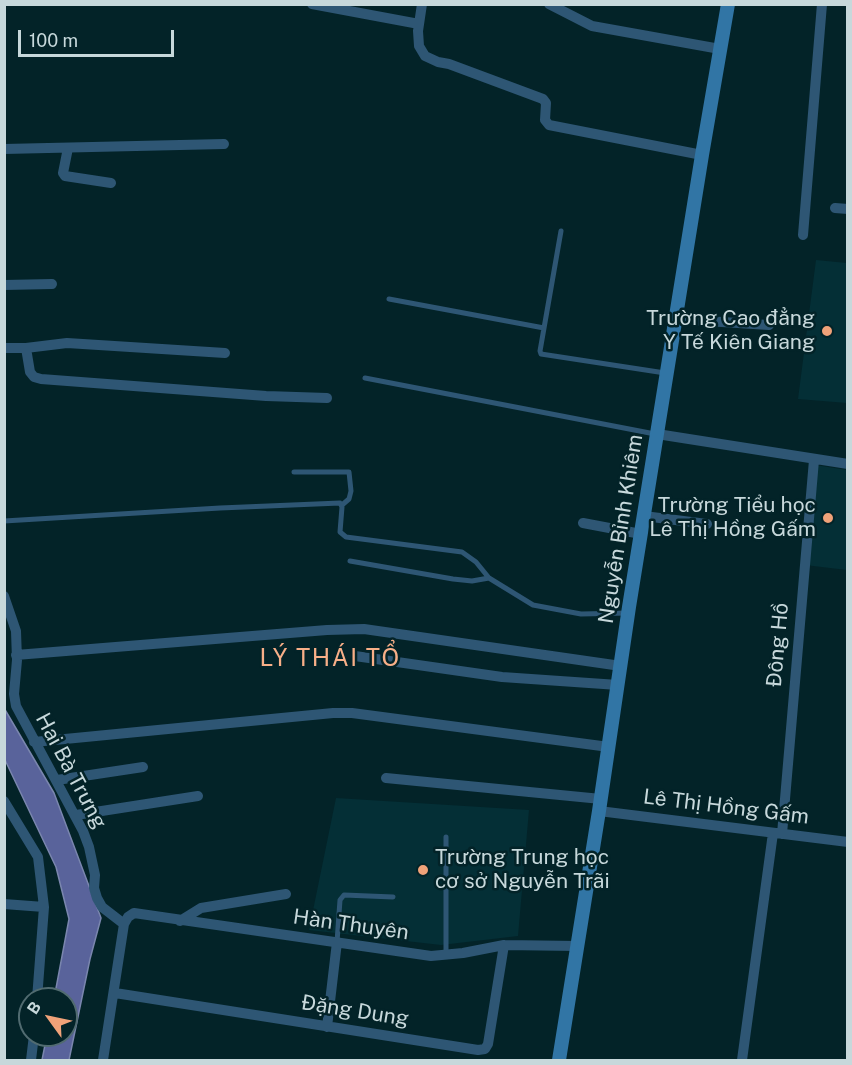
<!DOCTYPE html>
<html>
<head>
<meta charset="utf-8">
<style>
  body { margin:0 }
  #map { position:relative; width:852px; height:1065px; overflow:hidden; background:#032328; font-family:"Public Sans",sans-serif }
  canvas { display:block }
  .frame { position:absolute; inset:0; border:6px solid #c7d8db; pointer-events:none }
  .north { position:absolute; left:18px; top:987px; width:60px; height:60px; box-sizing:border-box; background:#032328; border:2px solid #516b70; border-radius:50%; rotate:303deg; font-size:16px; font-weight:700; line-height:24px; text-align:center; color:#c7d8db }
  .north::after { content:''; display:block; margin:auto; width:21px; height:27px; background:#f0a279; clip-path:polygon(50% 0,100% 100%,50% 72%,0 100%) }
  .scale { position:absolute; left:18px; top:30px; width:156px; height:27px; box-sizing:border-box; border:3px solid #c7d8db; border-top:0; padding-left:8px; font-size:18px; line-height:21px; white-space:nowrap; color:#c7d8db; -webkit-text-stroke:4px #032328; paint-order:stroke }
</style>
</head>
<body>
<div id="map">
<canvas width="852" height="1065"></canvas>
<div class="frame"></div>
<div class="north">B</div>
<div class="scale">100 m</div>
</div>
<script>
const context = document.querySelector('canvas').getContext('2d');
context.lineJoin = 'round';
function fill(path, color) { context.fillStyle = color; context.fill(path, 'evenodd'); }
const poly = rows => new Path2D(rows.map(r => 'M' + r).join(''));
function stroke(path, color, width, dash) { context.strokeStyle = color; context.lineWidth = width; context.lineCap = dash ? 'butt' : 'round'; context.setLineDash(dash || []); context.stroke(path); }
function label(font, color, halo, rows, align = 'center') {
  context.font = font + ' "Public Sans",sans-serif'; context.lineWidth = 5; context.setLineDash([]); context.textBaseline = 'middle'; context.strokeStyle = halo; context.fillStyle = color; for (const [text, x, y, turn = 0] of rows) {
    context.save(); context.translate(x, y); context.rotate((+turn || 0) * Math.PI / 180); context.textAlign = isNaN(turn) ? turn : align; if (halo) context.strokeText(text, 0, 0); context.fillText(text, 0, 0); context.restore();
  }
}
const built = poly([
  [816,260,847,263,847,403,798,399],
  [815,465,847,470,847,570,805,565],
  [336,798,529,810,518,936,441,945,309,930]
]);
const water = poly([
  [4,708,54,793,101,918,90,959,69,1060,42,1060,47,1035,66,1035,66,999,54,999,69,919,56,867,5,760,4,708]
]);
const service = poly([
  [561,231,540,351,541,354,665,373],
  [389,299,544,328],
  [365,378,655,434],
  [294,472,349,472,351,491,349,499,342,505],
  [4,521,220,508,340,503,342,507,340,532,346,537,462,552,476,562,489,578,533,605,581,614,628,613],
  [350,561,453,579,472,581,489,578],
  [446,837,446,954],
  [337,942,340,900,344,895,393,897]
]);
const minor = poly([
  [312,4,419,24],
  [422,4,418,31,419,46,425,56,438,62,449,64,543,99,546,103,545,120,549,125,702,155],
  [549,4,592,26,720,49],
  [68,148,63,173,65,176,111,183],
  [4,149,224,144],
  [835,208,848,209],
  [803,235,822,4],
  [4,285,52,284],
  [675,319,769,325],
  [4,348,26,348,67,343,225,353],
  [26,348,30,372,34,377,41,379,266,396,327,398],
  [657,434,848,464],
  [644,516,707,524],
  [583,523,641,534],
  [4,596,16,631,17,660,14,694,16,706,83,831,89,847,95,875,94,888,97,898,102,907,124,924],
  [16,655,327,630,364,629,621,666],
  [355,656,502,677,618,685],
  [34,742,333,713,352,713,609,747],
  [386,778,601,799],
  [57,780,143,767],
  [4,801,38,857,44,907,37,999],
  [599,811,848,842],
  [76,815,198,796],
  [782,834,814,460],
  [4,904,44,907],
  [180,921,201,908,286,894],
  [115,993,478,1050,485,1049,488,1044,504,945],
  [327,1027,337,942],
  [31,1060,34,1035],
  [103,1060,124,924,128,917,134,913,431,956,463,953,504,945,577,946],
  [742,1060,773,833]
]);
const secondary = poly([
  [559,1060,599,811,629,607,702,155,728,4]
]);
const markers = [
  [827,331,6,"#f0a279"],
  [828,518,6,"#f0a279"],
  [423,870,6,"#f0a279"]
];
const poiNames = [
  ["Trường Cao đẳng",815,319],
  ["Y Tế Kiên Giang",815,343],
  ["Trường Tiểu học",816,506],
  ["Lê Thị Hồng Gấm",816,530],
  ["Trường Trung học",435,858,"left"],
  ["cơ sở Nguyễn Trãi",435,882,"left"]
];
const streetNames = [
  ["Nguyễn Bỉnh Khiêm",621,529,-81],
  ["Đông Hồ",778,645,-85],
  ["Hai Bà Trưng",71,771,62],
  ["Lê Thị Hồng Gấm",726,807,7],
  ["Hàn Thuyên",351,925,8],
  ["Đặng Dung",355,1011,9]
];
const quarterNames = [
  ["LÝ THÁI TỔ",330,659]
];
fill(built, '#042f36');
fill(water, '#59639b');
stroke(water, '#7a86ae', 1.5);
stroke(service, '#2e5674', 5);
stroke(minor, '#2e5674', 10);
stroke(secondary, '#3175a5', 14);
for (const [x, y, r, color] of markers) { const dot = new Path2D(); dot.arc(x, y, r, 0, 2 * Math.PI); context.fillStyle = color; context.fill(dot); stroke(dot, '#032328', 2); }
label('21px', '#c7d8db', '#032328', poiNames, 'right');
label('21px', '#c7d8db', '#032328', streetNames);
context.letterSpacing = '1.5px';
label('24px', '#f8af88', '#032328', quarterNames);
context.letterSpacing = '0px';
</script>
</body>
</html>
